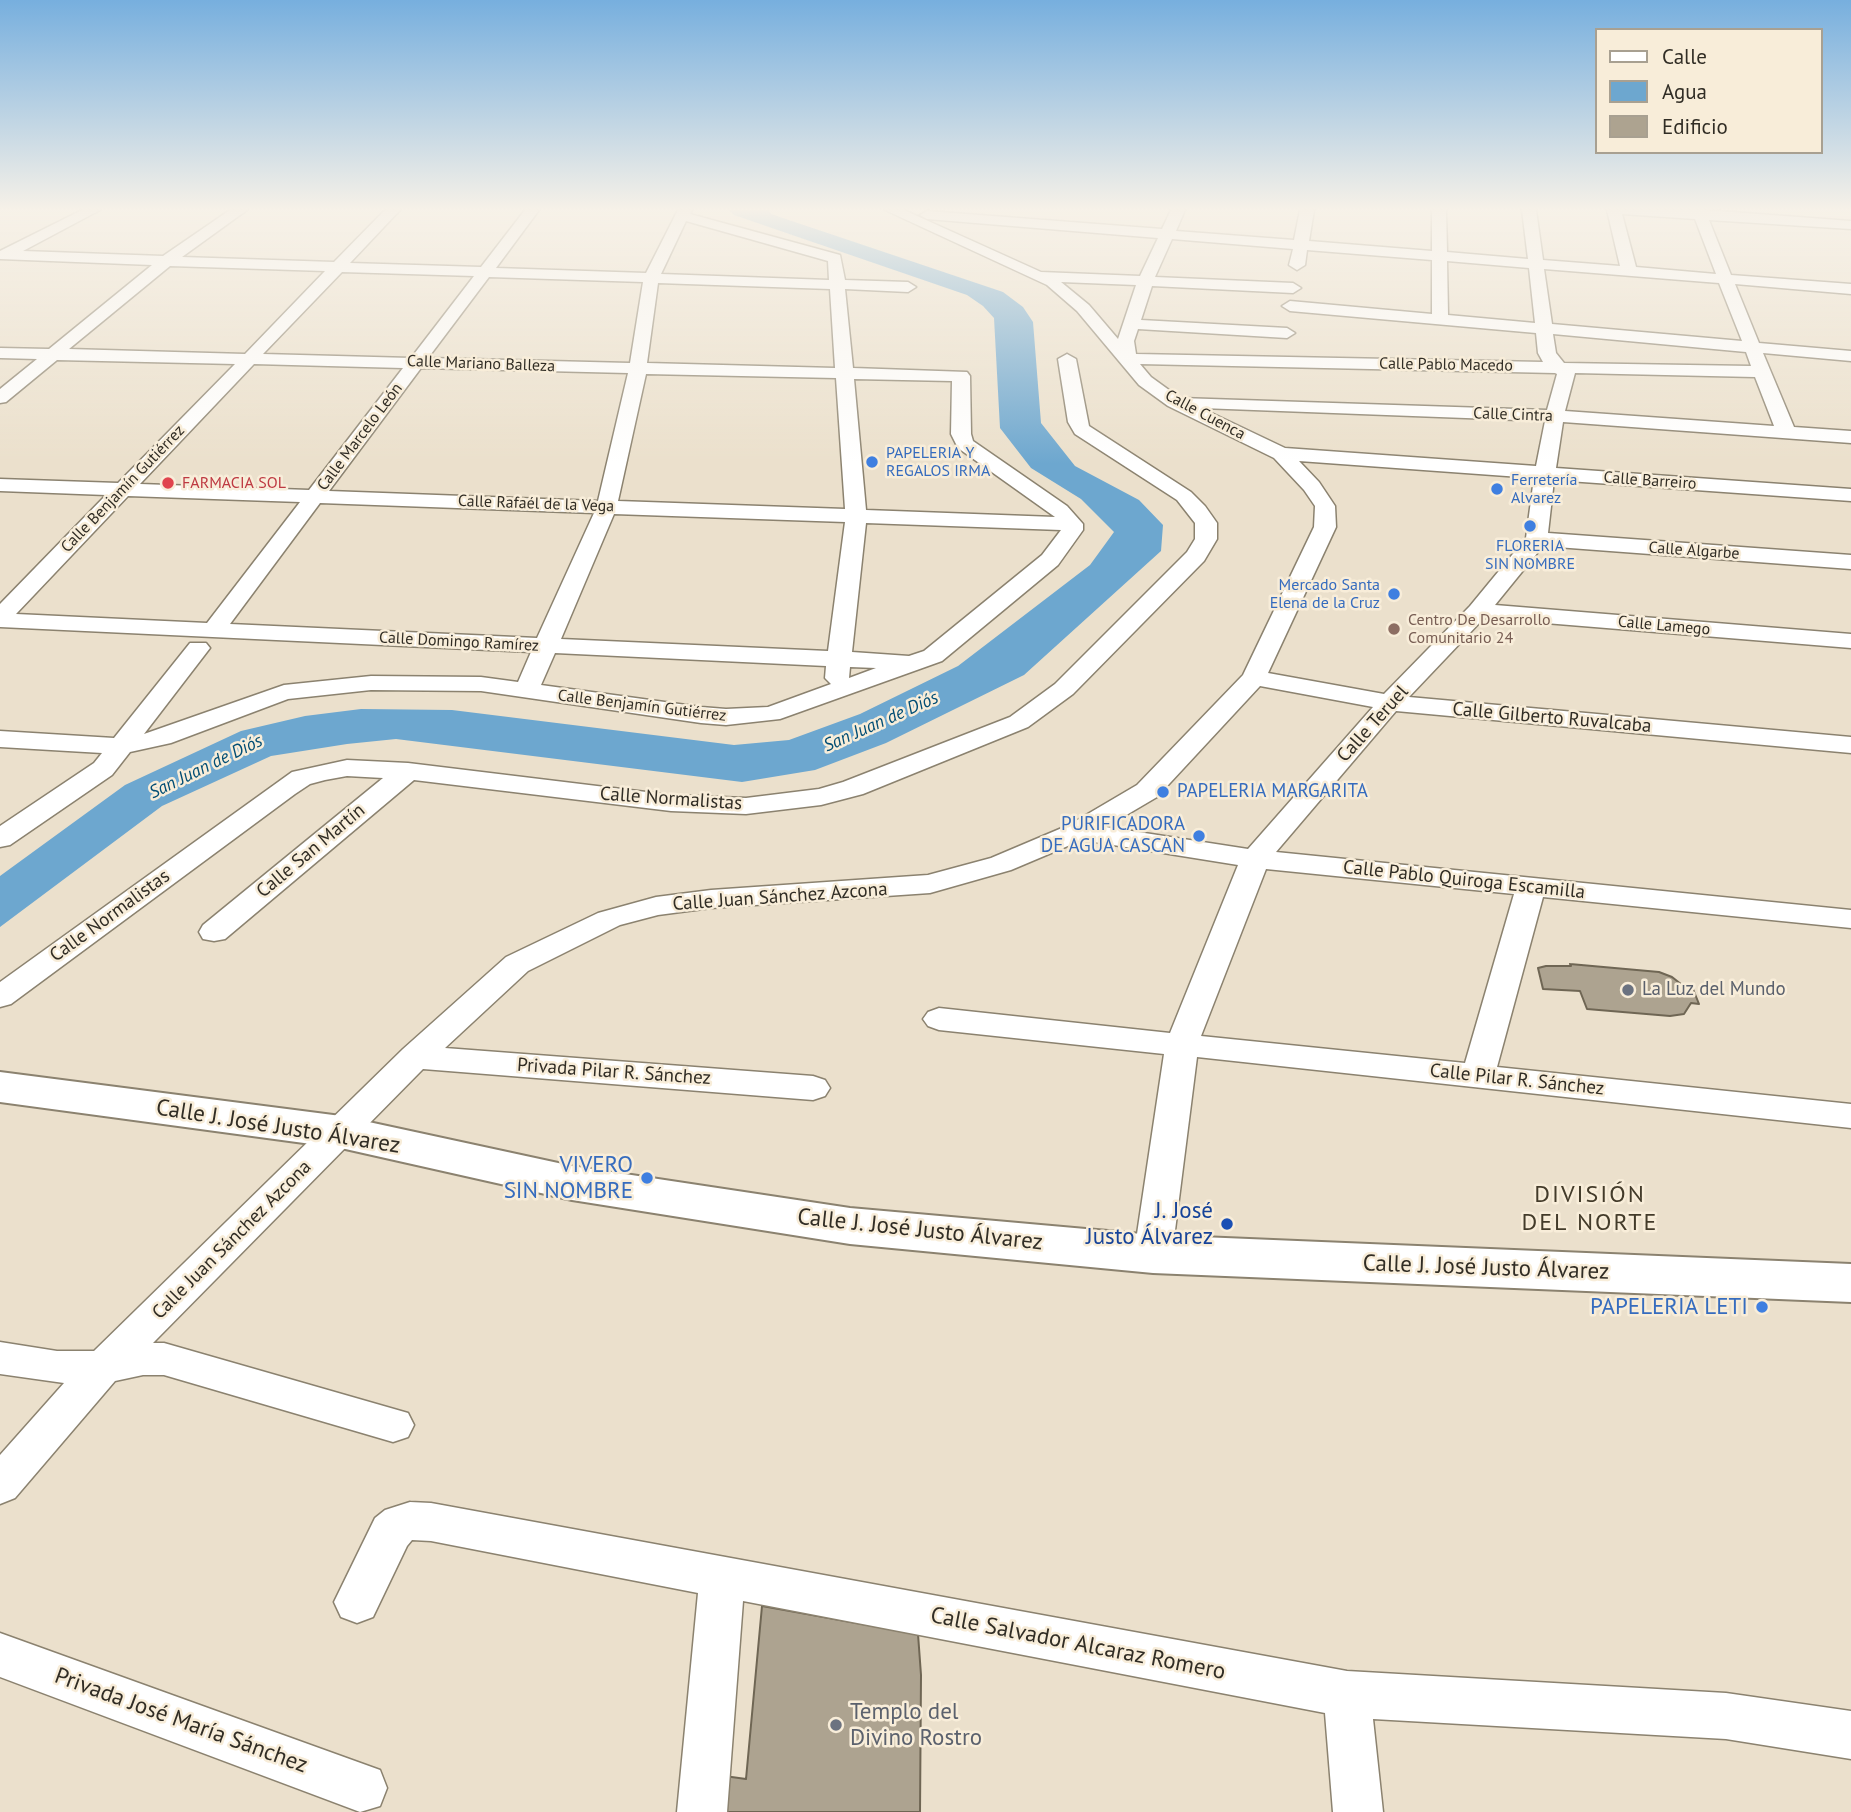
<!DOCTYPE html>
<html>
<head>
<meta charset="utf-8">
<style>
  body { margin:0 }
  #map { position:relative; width:1851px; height:1812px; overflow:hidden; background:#ebe0cc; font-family:"PT Sans",sans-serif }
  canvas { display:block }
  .legend { position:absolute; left:1595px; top:28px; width:228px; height:126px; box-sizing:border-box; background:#f8edd9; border:2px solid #a8a091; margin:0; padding:9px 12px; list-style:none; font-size:21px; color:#312d25 }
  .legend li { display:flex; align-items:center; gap:14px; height:35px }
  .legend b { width:35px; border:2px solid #a8a091 }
</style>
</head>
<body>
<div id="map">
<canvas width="1851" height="1812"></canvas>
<ul class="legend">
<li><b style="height:9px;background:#fff"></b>Calle</li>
<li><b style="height:19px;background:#6da7cf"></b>Agua</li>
<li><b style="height:19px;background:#ada390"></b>Edificio</li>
</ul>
</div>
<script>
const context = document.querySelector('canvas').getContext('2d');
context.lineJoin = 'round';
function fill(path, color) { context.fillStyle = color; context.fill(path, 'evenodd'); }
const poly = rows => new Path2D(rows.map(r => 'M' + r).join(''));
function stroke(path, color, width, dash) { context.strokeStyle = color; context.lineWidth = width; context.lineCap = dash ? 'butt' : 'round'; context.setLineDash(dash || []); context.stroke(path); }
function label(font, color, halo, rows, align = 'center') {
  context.font = font + ' "PT Sans",sans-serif'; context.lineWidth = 5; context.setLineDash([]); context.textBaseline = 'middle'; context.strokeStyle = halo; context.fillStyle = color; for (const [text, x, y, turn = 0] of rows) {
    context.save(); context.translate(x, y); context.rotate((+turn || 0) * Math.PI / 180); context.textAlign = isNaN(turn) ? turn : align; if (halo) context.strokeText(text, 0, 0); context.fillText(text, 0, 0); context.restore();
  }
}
const water = poly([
  [729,210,769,210,771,214,1003,292,1023,307,1033,322,1041,423,1075,466,1139,500,1163,525,1161,551,1024,675,886,743,815,770,742,782,396,739,347,744,271,756,162,806,0,927,0,876,125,785,241,731,305,716,361,709,452,710,734,745,789,740,860,714,958,666,1090,565,1114,532,1081,499,1031,468,1000,428,994,318,983,306,967,295,734,215]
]);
const building = poly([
  [1570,964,1659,972,1672,977,1686,988,1693,989,1699,1004,1691,1003,1684,1014,1670,1016,1587,1009,1580,991,1543,989,1538,968,1546,966,1571,966,1570,964],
  [762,1606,918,1634,921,1675,920,1812,708,1812,710,1774,746,1779,762,1606]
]);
const minor = poly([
  [82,210,100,210,23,251,163,256,230,210,247,210,182,257,334,262,385,210,400,210,350,263,481,267,525,210,539,210,496,268,646,273,678,210,692,210,690,214,840,255,845,280,908,282,916,287,908,292,845,289,853,368,967,372,970,376,971,434,973,441,1067,506,1083,524,1083,530,1058,565,942,661,780,719,726,725,701,723,481,691,371,690,288,699,171,743,130,752,112,775,10,845,0,847,0,826,94,763,102,753,0,747,0,731,114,738,190,643,206,643,210,648,144,734,284,685,371,676,481,677,518,682,531,652,0,627,0,604,106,495,0,491,0,479,118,483,235,364,57,360,6,402,0,403,0,389,37,359,0,358,0,348,49,349,152,265,0,259,0,251,82,210],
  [686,221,828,261,829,280,661,274,686,221],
  [170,266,325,271,245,354,69,349,170,266],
  [342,272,474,276,411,358,263,354,342,272],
  [489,277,643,282,630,363,428,358,489,277],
  [658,283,830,289,835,368,647,363,658,283],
  [254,364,403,368,309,490,140,484,254,364],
  [421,368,628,373,598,501,329,491,421,368],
  [646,374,836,378,845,509,618,501,646,374],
  [854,379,952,381,951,434,958,448,1055,517,866,510,854,379],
  [128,496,300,502,207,623,16,614,128,496],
  [320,503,594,513,537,638,230,624,320,503],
  [614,514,845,522,828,651,561,639,614,514],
  [866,523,1061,530,1042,555,924,651,909,656,852,652,866,523],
  [555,653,826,666,825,678,831,684,768,707,726,709,701,707,541,685,555,653],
  [850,667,876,668,849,678,850,667],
  [885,210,904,210,1041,272,1140,276,1158,238,927,219,920,215,927,211,1162,229,1171,210,1185,210,1176,231,1294,240,1300,210,1314,210,1309,241,1432,251,1432,210,1446,210,1447,252,1528,259,1522,210,1536,210,1543,260,1620,266,1607,210,1705,210,1851,221,1851,229,1709,220,1731,275,1851,284,1851,294,1735,284,1759,343,1851,351,1851,361,1763,353,1794,427,1851,431,1851,443,1563,422,1556,468,1851,489,1851,501,1554,480,1548,533,1851,555,1851,569,1543,546,1495,605,1851,634,1851,648,1484,618,1409,697,1851,737,1851,753,1396,711,1276,852,1851,910,1851,928,1543,897,1497,1067,1851,1104,1851,1128,1197,1057,1172,1254,1166,1264,1153,1268,1140,1264,1134,1254,1164,1054,939,1030,928,1026,923,1019,928,1012,939,1008,1170,1033,1238,865,1082,840,1011,870,930,893,711,908,658,915,620,925,528,971,445,1048,813,1076,825,1080,830,1088,825,1096,813,1100,423,1069,153,1343,164,1343,408,1413,414,1425,408,1437,393,1442,164,1375,143,1375,115,1381,15,1498,0,1504,0,1455,64,1383,0,1374,0,1342,57,1351,94,1351,403,1049,506,957,598,913,656,897,711,890,928,875,991,858,1069,825,1137,785,1243,675,1314,527,1315,506,1304,490,1274,458,1168,406,1139,385,1077,311,1047,285,885,210],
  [1622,214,1695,219,1716,274,1636,267,1622,214],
  [1172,239,1293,249,1289,265,1297,270,1305,265,1307,250,1432,260,1432,314,1290,301,1282,306,1290,311,1536,333,1538,353,1543,362,1136,354,1134,341,1138,329,1287,338,1295,333,1287,328,1141,320,1152,286,1293,293,1301,288,1293,283,1155,277,1172,239],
  [1447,261,1529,268,1535,323,1448,315,1447,261],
  [1544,269,1719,283,1742,341,1552,324,1544,269],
  [1061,282,1136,285,1118,339,1089,305,1061,282],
  [1553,334,1746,352,1751,366,1564,363,1556,353,1553,334],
  [1140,364,1555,373,1557,374,1547,410,1180,398,1151,377,1140,364],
  [1575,373,1755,377,1774,426,1565,411,1575,373],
  [1201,408,1545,421,1536,466,1285,448,1201,408],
  [1299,461,1534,478,1526,538,1470,606,1384,694,1268,673,1336,527,1335,506,1319,482,1299,461],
  [1260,686,1373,707,1248,849,1106,827,1157,797,1260,686],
  [1266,869,1514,894,1465,1063,1201,1036,1266,869],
  [1067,354,1076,359,1089,426,1191,492,1205,506,1217,523,1217,539,1204,561,1073,694,1028,727,863,794,821,805,746,814,671,811,414,780,225,939,214,941,203,939,199,932,203,925,383,778,347,776,325,780,310,784,295,794,11,1004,0,1007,0,982,292,772,347,760,408,763,671,795,746,798,819,789,843,782,1010,717,1055,684,1187,552,1195,539,1195,523,1177,500,1075,434,1068,422,1058,359,1067,354],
  [410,1502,431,1503,1347,1671,1726,1693,1851,1711,1851,1759,1726,1739,1373,1719,1383,1812,1333,1812,1325,1713,743,1601,727,1812,677,1812,698,1593,431,1541,412,1540,407,1546,373,1617,357,1623,341,1617,334,1602,375,1518,385,1510,410,1502],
  [0,1633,380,1770,387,1788,380,1806,360,1812,0,1677,0,1633]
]);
const tertiary = poly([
  [0,1072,341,1116,572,1166,850,1208,1153,1235,1851,1264,1851,1302,1153,1273,850,1244,572,1200,341,1148,0,1102,0,1072]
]);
const markers = [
  [872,462,7,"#3f7fe0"],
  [168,483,7,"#e0444e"],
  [1497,489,7,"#3f7fe0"],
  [1530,526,7,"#3f7fe0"],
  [1394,594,7,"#3f7fe0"],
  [1394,629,7,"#8d6e63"],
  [1163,792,7,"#3f7fe0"],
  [1199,836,7,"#3f7fe0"],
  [1628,990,7,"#6b7280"],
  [647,1178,7,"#3f7fe0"],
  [1227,1224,7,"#1a4fb4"],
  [1762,1307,7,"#3f7fe0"],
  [836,1725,7,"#6b7280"]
];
const farStreetnames = [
  ["Calle Mariano Balleza",481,364,2],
  ["Calle Pablo Macedo",1446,365,1],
  ["Calle Cuenca",1205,415,28],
  ["Calle Cintra",1513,415,2],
  ["Calle Marcelo León",360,437,-53],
  ["Calle Barreiro",1650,481,4],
  ["Calle Benjamín Gutiérrez",123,489,-46],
  ["Calle Rafaél de la Vega",536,504,2],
  ["Calle Algarbe",1694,551,4],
  ["Calle Lamego",1664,626,5],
  ["Calle Domingo Ramírez",459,642,3],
  ["Calle Benjamín Gutiérrez",642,706,7]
];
const farShopnames = [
  ["PAPELERIA Y",886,453],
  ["REGALOS IRMA",886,471],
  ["Ferretería",1511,480],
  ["Alvarez",1511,498],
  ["FLORERIA",1530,546,"center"],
  ["SIN NOMBRE",1530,564,"center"],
  ["Mercado Santa",1380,585,"right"],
  ["Elena de la Cruz",1380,603,"right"]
];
const farHealthnames = [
  ["FARMACIA SOL",182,483]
];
const farEducationnames = [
  ["Centro De Desarrollo",1408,620],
  ["Comunitario 24",1408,638]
];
const farWaternames = [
  ["San Juan de Diós",881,722,-24],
  ["San Juan de Diós",206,767,-26]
];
const streetNames = [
  ["Calle Gilberto Ruvalcaba",1552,718,5],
  ["Calle Teruel",1373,724,-48],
  ["Calle Normalistas",671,799,4],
  ["Calle San Martín",311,851,-40],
  ["Calle Pablo Quiroga Escamilla",1464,880,6],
  ["Calle Juan Sánchez Azcona",780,897,-4],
  ["Calle Normalistas",110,916,-36],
  ["Privada Pilar R. Sánchez",614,1072,4],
  ["Calle Pilar R. Sánchez",1517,1080,6],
  ["Calle Juan Sánchez Azcona",232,1240,-45]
];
const shopNames = [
  ["PAPELERIA MARGARITA",1177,792],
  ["PURIFICADORA",1185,825,"right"],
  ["DE AGUA CASCAN",1185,847,"right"]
];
const worshipNames = [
  ["La Luz del Mundo",1642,990]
];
const nearStreetnames = [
  ["Calle J. José Justo Álvarez",278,1127,9],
  ["Calle J. José Justo Álvarez",920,1230,6],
  ["Calle J. José Justo Álvarez",1486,1268,2],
  ["Calle Salvador Alcaraz Romero",1078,1644,11],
  ["Privada José María Sánchez",181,1721,20]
];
const nearShopnames = [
  ["VIVERO",633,1165],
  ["SIN NOMBRE",633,1191],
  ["PAPELERIA LETI",1748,1307]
];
const nearTransitnames = [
  ["J. José",1213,1211],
  ["Justo Álvarez",1213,1237]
];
const nearWorshipnames = [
  ["Templo del",850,1712],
  ["Divino Rostro",850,1738]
];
const nearNeighbourhoodnames = [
  ["DIVISIÓN",1590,1195],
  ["DEL NORTE",1590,1223]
];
fill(water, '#6da7cf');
fill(building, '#ada390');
stroke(building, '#6f6654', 2);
stroke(minor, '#8b826f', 3);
stroke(tertiary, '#8b826f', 4);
fill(minor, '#fff');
fill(tertiary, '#fff');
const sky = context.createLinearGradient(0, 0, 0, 464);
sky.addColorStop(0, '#77afde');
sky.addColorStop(0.45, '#f6f1e8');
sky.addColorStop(1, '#f6f1e800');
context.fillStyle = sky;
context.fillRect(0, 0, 1851, 464);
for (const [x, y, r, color] of markers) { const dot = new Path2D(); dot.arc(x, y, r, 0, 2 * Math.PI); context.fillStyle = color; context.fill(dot); stroke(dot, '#f8edd9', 2.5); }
label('16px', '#312d25', '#f8edd9', farStreetnames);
label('16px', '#366cbe', '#f8edd9', farShopnames, 'left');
label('16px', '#be3a42', '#f8edd9', farHealthnames, 'left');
label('16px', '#785e54', '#f8edd9', farEducationnames, 'left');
label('italic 18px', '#014d74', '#f8edd9', farWaternames);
label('19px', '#312d25', '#f8edd9', streetNames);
label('19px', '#366cbe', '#f8edd9', shopNames, 'left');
label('19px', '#5b616d', '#f8edd9', worshipNames, 'left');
label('23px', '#312d25', '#f8edd9', nearStreetnames);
label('23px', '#366cbe', '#f8edd9', nearShopnames, 'right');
label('23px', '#164399', '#f8edd9', nearTransitnames, 'right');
label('23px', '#5b616d', '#f8edd9', nearWorshipnames, 'left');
context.letterSpacing = '2px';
label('24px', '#433b2a', '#f8edd9', nearNeighbourhoodnames);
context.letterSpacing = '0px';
</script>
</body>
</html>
